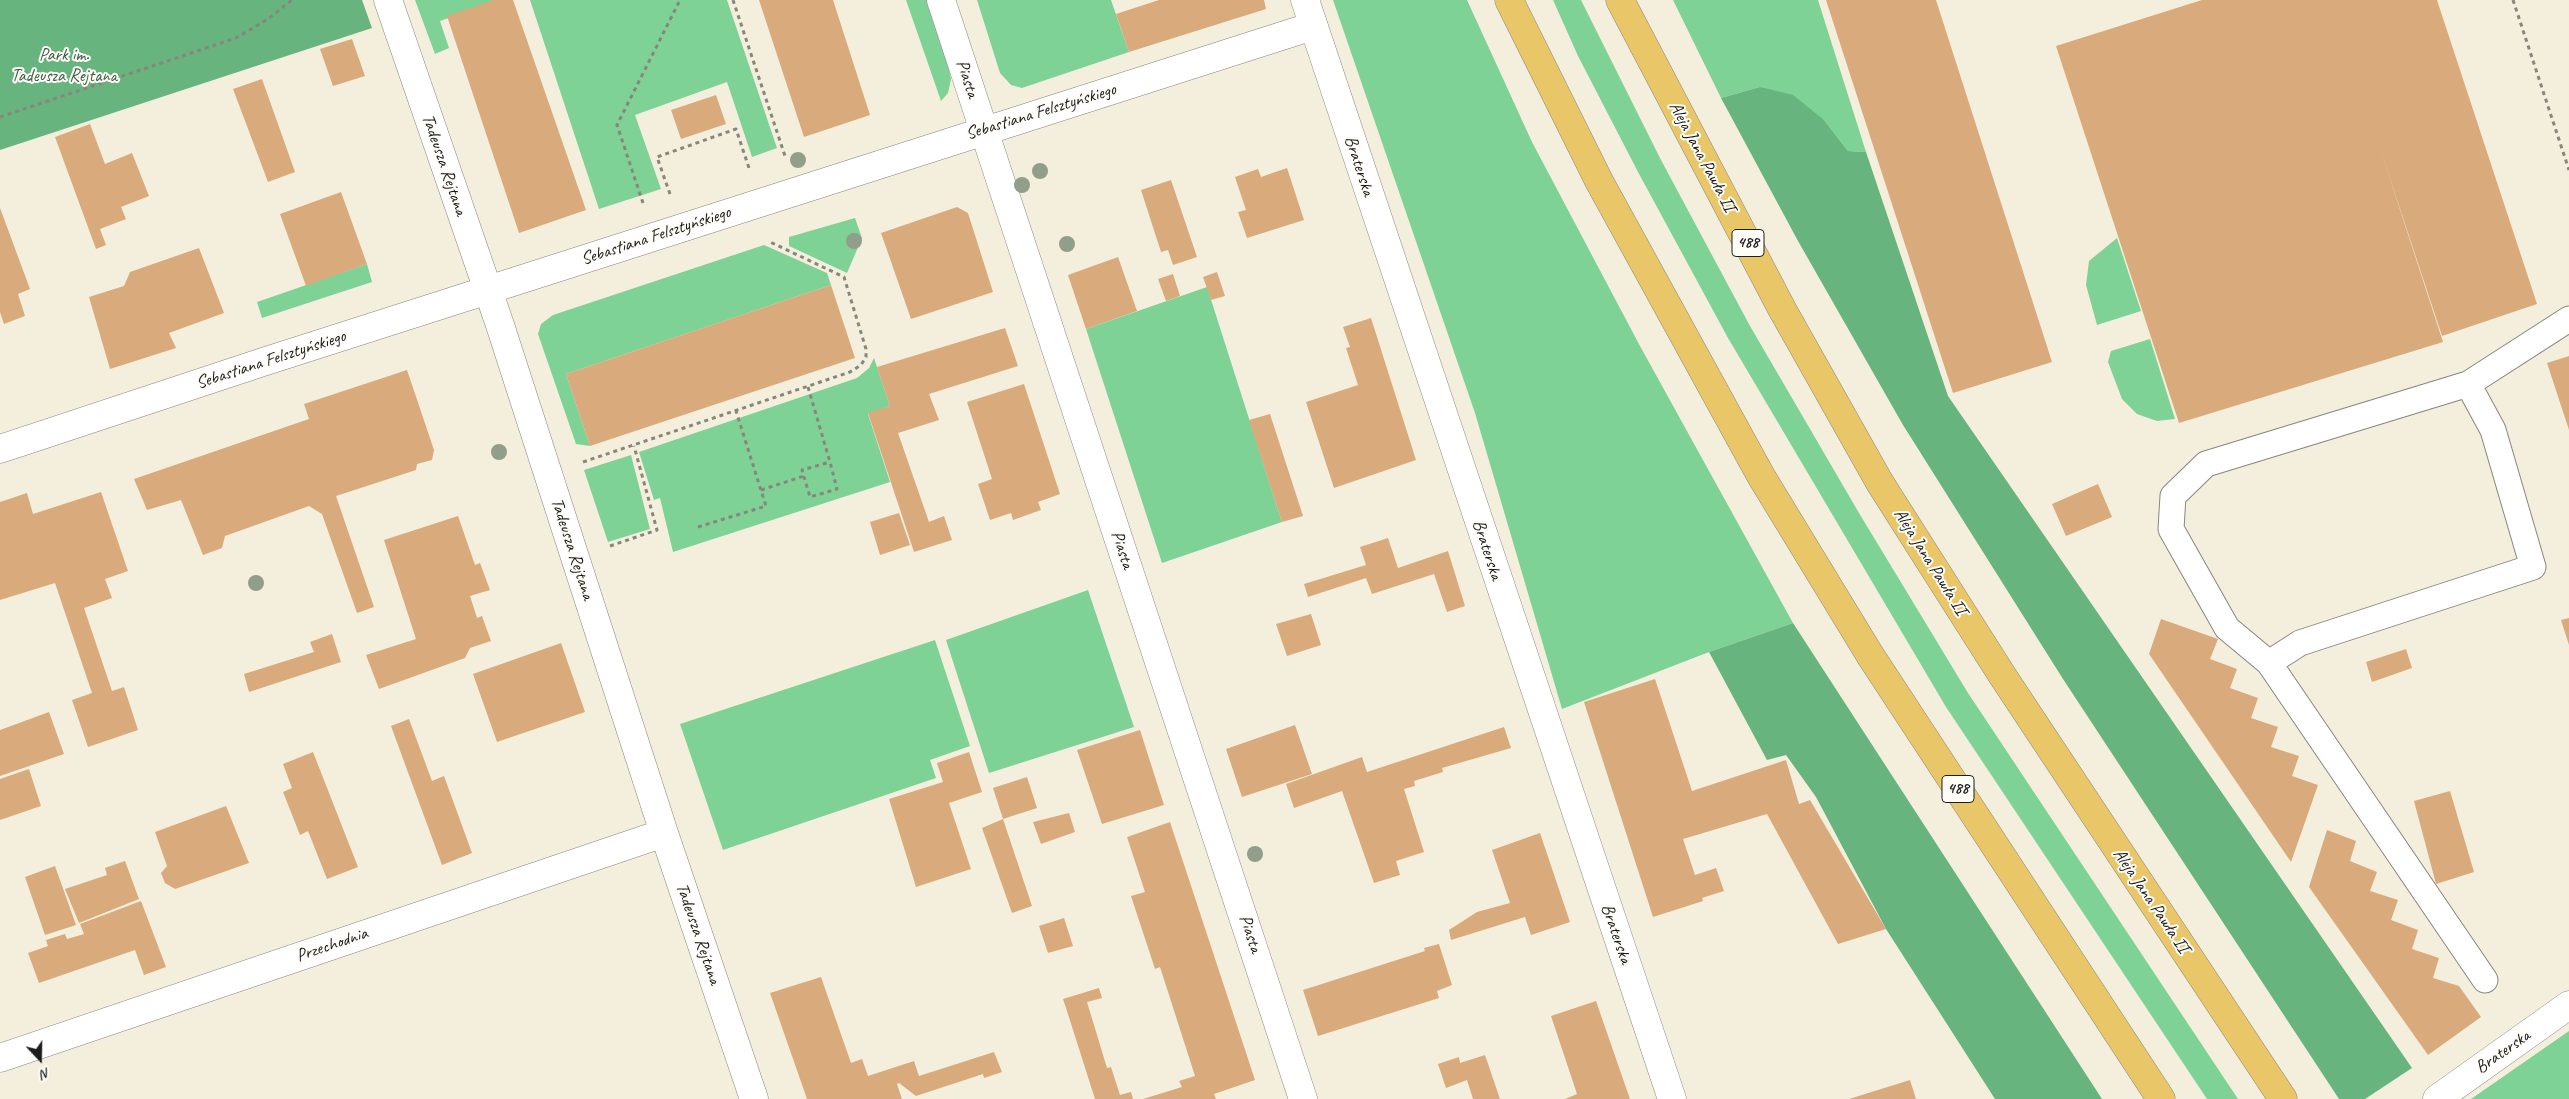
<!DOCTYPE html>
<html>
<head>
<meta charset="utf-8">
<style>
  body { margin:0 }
  #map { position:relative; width:2569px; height:1099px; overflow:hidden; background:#f4efdc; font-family:Caveat,sans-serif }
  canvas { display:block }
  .north { position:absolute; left:15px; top:1034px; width:50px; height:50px; -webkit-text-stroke:4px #fdfcf7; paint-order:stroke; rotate:159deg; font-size:14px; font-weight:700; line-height:20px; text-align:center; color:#1c1c1c }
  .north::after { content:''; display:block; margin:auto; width:18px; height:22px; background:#1c1c1c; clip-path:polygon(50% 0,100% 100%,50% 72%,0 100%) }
</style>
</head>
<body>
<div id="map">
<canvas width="2569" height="1099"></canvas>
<div class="north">N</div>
</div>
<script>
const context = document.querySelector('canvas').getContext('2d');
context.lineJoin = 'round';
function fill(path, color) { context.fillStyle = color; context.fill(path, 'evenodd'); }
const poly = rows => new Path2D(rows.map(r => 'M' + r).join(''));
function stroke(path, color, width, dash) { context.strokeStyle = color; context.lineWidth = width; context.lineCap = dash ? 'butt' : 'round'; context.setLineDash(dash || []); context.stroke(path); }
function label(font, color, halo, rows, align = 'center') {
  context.font = font + ' Caveat,sans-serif'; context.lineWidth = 4; context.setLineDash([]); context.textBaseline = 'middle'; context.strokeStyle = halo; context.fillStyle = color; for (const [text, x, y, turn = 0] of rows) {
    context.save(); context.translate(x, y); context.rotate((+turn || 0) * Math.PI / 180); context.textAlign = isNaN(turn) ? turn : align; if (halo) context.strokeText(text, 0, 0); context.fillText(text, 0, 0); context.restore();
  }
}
const green = poly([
  [415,0,501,0,440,21,449,48,435,54],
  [530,0,727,0,777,148,752,157,727,82,635,115,661,189,599,209],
  [906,0,927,0,946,56,951,79,948,93,941,101],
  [977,0,1111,0,1129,52,1022,88,1011,85,1000,73],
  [1333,0,1467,0,1532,142,1640,346,1793,623,1709,652,1562,709,1475,413],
  [1553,0,1581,0,1661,160,1750,326,1859,513,1968,693,2238,1099,2207,1099,1946,707,1728,338,1638,172,1578,56],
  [1673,0,1818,0,1866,152,1848,151,1824,120,1760,87,1721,98],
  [855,218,862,238,847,273,789,246,789,237],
  [2117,238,2141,311,2097,325,2086,285,2089,261],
  [764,245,827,273,831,285,566,374,590,446,576,444,538,334,541,324,553,315],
  [367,264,372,282,262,318,257,302],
  [1207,287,1282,522,1162,563,1086,329],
  [2150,339,2175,419,2157,421,2137,414,2122,399,2108,362,2111,351],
  [874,358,890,406,868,414,890,482,673,552,660,498,654,500,639,452,857,378,869,368],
  [631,455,650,529,608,542,584,470],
  [1088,590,1134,727,989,773,946,640],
  [935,640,970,746,930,760,936,778,723,850,680,724],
  [2569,1031,2569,1099,2471,1099]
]);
const forest = poly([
  [0,0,362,0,372,28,0,150],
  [1760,87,1793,95,1824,120,1848,151,1866,152,1948,396,2412,1068,2365,1099,2339,1099,2063,679,1903,425,1798,241,1721,98],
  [1793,623,2102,1099,1995,1099,1886,929,1816,797,1786,755,1767,760,1709,652]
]);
const building = poly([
  [494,0,513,0,586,210,519,233,447,16],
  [759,0,833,0,870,115,804,137],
  [1159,0,1264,0,1266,9,1129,52,1116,14],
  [1826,0,1936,0,2052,362,1953,393],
  [2202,0,2437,0,2537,304,2442,336,2380,148,2443,342,2179,423,2056,46],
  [352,39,365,76,333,86,320,49],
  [262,79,295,172,268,182,233,89],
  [716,95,726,124,681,139,671,110],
  [90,124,105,164,132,153,149,196,121,207,126,219,100,229,106,245,96,249,55,137],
  [1287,168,1304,220,1247,238,1238,212,1246,210,1235,177,1258,169,1261,177],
  [1171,180,1197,257,1173,265,1168,250,1161,252,1141,190],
  [341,192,367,264,306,286,280,214],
  [957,207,968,213,993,292,911,319,881,233],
  [0,208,30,289,18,294,25,316,4,324,0,312],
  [199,248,224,313,169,333,176,348,110,369,89,297,124,286,130,272],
  [1118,257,1137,311,1086,329,1068,275],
  [1217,272,1225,296,1211,300,1203,277],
  [1173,274,1180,296,1166,301,1158,279],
  [831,285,855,358,590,446,566,374],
  [1371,318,1416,460,1334,488,1306,402,1358,385,1346,348,1350,347,1343,327],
  [1005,328,1018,366,929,394,939,420,898,433,929,522,944,516,952,540,914,552,868,413,890,406,877,367],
  [2569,356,2569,430,2547,363],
  [407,370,434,450,432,460,417,464,416,470,336,496,374,607,357,613,322,514,309,506,225,536,222,548,203,555,181,500,147,510,134,479,309,419,304,404],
  [1024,384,1060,494,1038,502,1041,510,1013,520,1011,513,990,520,978,484,992,479,967,402],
  [1270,414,1303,516,1282,522,1249,420],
  [2098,484,2112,517,2066,536,2052,504],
  [101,492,128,571,105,579,112,598,84,608,112,691,124,687,138,730,88,747,72,700,92,693,55,583,0,600,0,502,27,493,33,514],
  [899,513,910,545,880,555,870,522],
  [458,516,475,565,480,563,490,590,470,596,477,618,482,616,491,641,470,648,465,658,379,689,366,655,416,639,384,540],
  [1388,538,1398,568,1448,551,1465,606,1447,612,1434,574,1372,594,1366,578,1308,597,1304,584,1366,565,1360,547],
  [1311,614,1321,645,1287,656,1276,624],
  [2569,618,2569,645,2561,620],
  [2161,619,2218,639,2210,659,2237,669,2230,688,2258,698,2251,718,2278,727,2271,747,2299,756,2292,776,2318,785,2291,862,2149,654],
  [332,634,341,662,249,692,244,674,314,652,310,642],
  [561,643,585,712,497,742,473,674],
  [2406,649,2412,668,2372,682,2366,662],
  [1655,679,1692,791,1786,760,1799,804,1810,800,1886,929,1838,944,1767,814,1683,839,1695,875,1716,868,1724,891,1702,898,1703,901,1653,917,1584,702],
  [49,712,64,754,0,776,0,730],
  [409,719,432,781,444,776,472,853,442,865,391,726],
  [1295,725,1312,774,1242,797,1226,749],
  [1504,727,1511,748,1442,768,1443,772,1414,781,1415,786,1404,789,1424,852,1396,861,1400,875,1374,883,1342,791,1294,808,1286,784,1362,757,1367,772],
  [1140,730,1164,805,1102,824,1077,750],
  [313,752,358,867,327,879,308,831,300,835,283,792,292,788,283,764],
  [969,752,982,792,949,803,971,869,916,887,889,799,943,782,937,763],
  [29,769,41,806,0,820,0,779],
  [1027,777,1037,808,1003,819,993,788],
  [2450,791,2474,872,2436,884,2414,801],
  [226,806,249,863,175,889,165,883,161,873,167,866,155,832],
  [1069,813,1075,832,1041,844,1033,822],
  [1003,819,1032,906,1012,913,982,828],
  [1170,822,1255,1080,1214,1094,1216,1099,1143,1099,1182,1087,1179,1081,1195,1076,1160,967,1155,969,1131,896,1145,892,1127,837],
  [2327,830,2356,841,2350,861,2377,872,2370,891,2398,900,2391,920,2418,930,2412,949,2439,958,2433,978,2459,986,2481,1017,2428,1055,2309,887],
  [1540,833,1570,922,1531,935,1525,917,1451,940,1449,930,1477,912,1510,903,1492,850],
  [125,861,139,899,79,923,65,889,107,875,105,868],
  [55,866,76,925,45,935,25,877],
  [141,901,166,967,144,975,135,950,39,983,28,953,48,946,46,940,65,934,67,939,84,934,80,924],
  [1064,918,1073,946,1048,953,1039,926],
  [1439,944,1452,985,1437,991,1439,998,1318,1036,1303,990,1425,951,1424,948],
  [821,977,851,1063,862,1059,868,1076,914,1061,919,1076,994,1052,1002,1072,984,1078,983,1074,916,1096,899,1083,897,1084,902,1099,807,1099,770,993],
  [1099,988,1102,998,1087,1002,1107,1068,1111,1067,1120,1095,1131,1092,1133,1099,1095,1099,1066,1008,1063,999],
  [1596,1001,1623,1079,1630,1099,1565,1099,1577,1094,1551,1016],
  [1485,1055,1500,1099,1473,1099,1467,1080,1446,1088,1438,1064,1459,1057,1460,1063],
  [1910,1080,1916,1099,1849,1099]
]);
const path = poly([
  [733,0,785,156],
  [2513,0,2569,170],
  [0,117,236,38,268,19,292,0],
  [670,194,657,157,736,129,749,168],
  [643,203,617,125,680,0],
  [808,387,830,462,837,489,810,497,802,470,830,462],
  [583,462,850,372,861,365,866,357,866,349,844,277,768,241],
  [761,490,804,476],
  [698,527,766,506,736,411],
  [610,546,657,530,634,446]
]);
const lane = poly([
  [2468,384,2569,319],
  [2269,663,2300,643,2533,567,2493,430,2468,384,2206,464,2173,496,2171,529,2227,628,2269,663,2485,980]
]);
const street = poly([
  [388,0,500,325,664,833,754,1099],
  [941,0,1303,1099],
  [1305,0,1672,1099],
  [0,449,266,361,1313,26],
  [0,1058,664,833],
  [2437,1099,2569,1005]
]);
const primary = poly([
  [1509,0,1599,181,1761,476,1870,655,2161,1099],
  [1620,0,1782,309,1880,483,2002,675,2283,1099]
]);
const trees = [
  [798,160],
  [1040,171],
  [1022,185],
  [854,241],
  [1067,244],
  [499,452],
  [256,583],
  [1255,854]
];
const shields = [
  [1748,243,32],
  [1958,789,32]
];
const shieldNames = [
  ["488",1748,243],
  ["488",1958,789]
];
const parkNames = [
  ["Park im.",64,55],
  ["Tadeusza Rejtana",64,76]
];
const streetNames = [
  ["Piasta",967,79,72],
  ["Sebastiana Felsztyńskiego",1041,112,-17],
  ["Aleja Jana Pawła II",1702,157,62],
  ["Tadeusza Rejtana",444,165,71],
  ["Braterska",1359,166,72],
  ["Sebastiana Felsztyńskiego",656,236,-18],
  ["Sebastiana Felsztyńskiego",271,360,-18],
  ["Tadeusza Rejtana",572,549,72],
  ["Piasta",1122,550,72],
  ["Braterska",1487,550,72],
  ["Aleja Jana Pawła II",1930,562,58],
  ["Aleja Jana Pawła II",2151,901,56],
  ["Tadeusza Rejtana",698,934,71],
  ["Piasta",1250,934,72],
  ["Braterska",1616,934,71],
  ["Przechodnia",332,945,-19],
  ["Braterska",2503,1052,-35]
];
fill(green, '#7fd295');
fill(forest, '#67b47e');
fill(building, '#d9aa7b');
stroke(lane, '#88867c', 27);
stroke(street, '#88867c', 29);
stroke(primary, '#88867c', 29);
stroke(path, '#88867c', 3, [4, 4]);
stroke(lane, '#fff', 25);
stroke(street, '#fff', 28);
stroke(primary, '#e9c769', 28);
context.fillStyle = '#909e8a';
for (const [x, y] of trees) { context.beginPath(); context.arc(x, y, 8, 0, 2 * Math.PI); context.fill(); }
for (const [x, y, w] of shields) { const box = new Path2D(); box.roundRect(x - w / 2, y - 13.5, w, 27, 4); context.fillStyle = '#fdfcf7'; context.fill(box); stroke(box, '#1c1c1c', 1); }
label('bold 16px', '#1c1c1c', null, shieldNames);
label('18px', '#3f5c46', '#fdfcf7', parkNames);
label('18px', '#1c1c1c', '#fdfcf7', streetNames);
</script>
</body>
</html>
